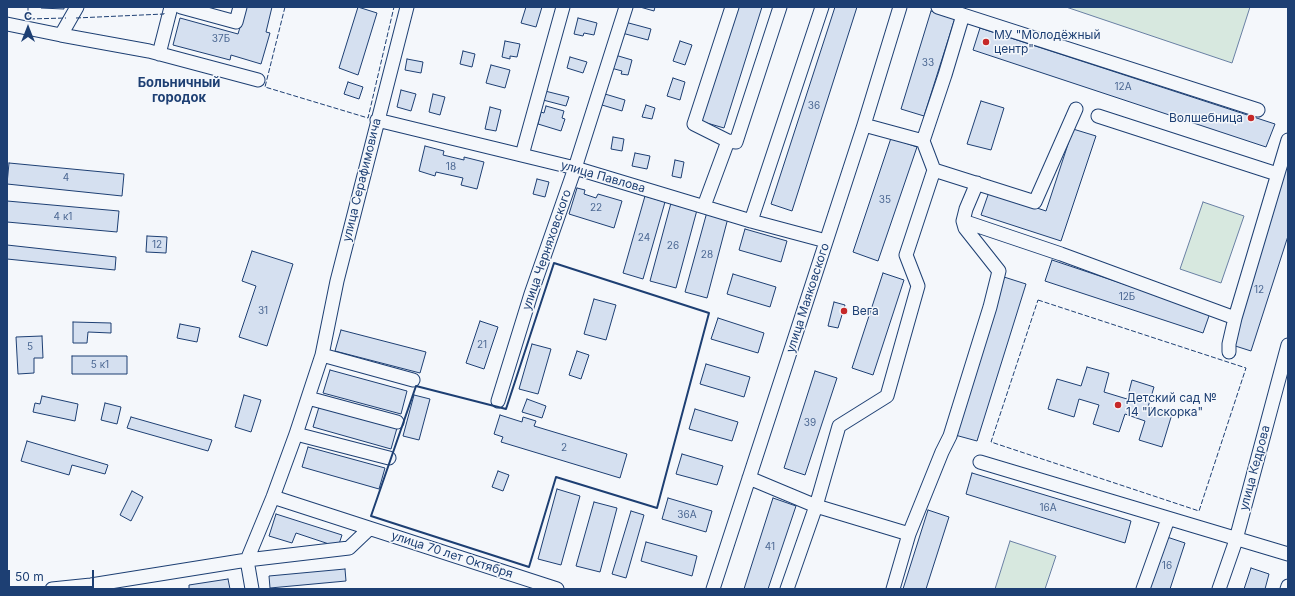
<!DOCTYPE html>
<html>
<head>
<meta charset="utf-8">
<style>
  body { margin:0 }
  #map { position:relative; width:1295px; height:596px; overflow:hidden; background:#f4f7fb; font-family:Inter,sans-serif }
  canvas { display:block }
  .frame { position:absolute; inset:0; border:8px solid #1d3f73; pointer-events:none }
  .north { position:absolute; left:8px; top:8px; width:40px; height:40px; -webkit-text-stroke:3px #f4f7fb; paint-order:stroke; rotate:0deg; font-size:11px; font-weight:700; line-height:16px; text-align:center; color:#1d3f73 }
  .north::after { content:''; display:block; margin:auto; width:14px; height:18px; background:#1d3f73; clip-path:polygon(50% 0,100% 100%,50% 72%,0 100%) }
  .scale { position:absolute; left:8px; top:570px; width:86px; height:18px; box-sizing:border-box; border:2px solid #1d3f73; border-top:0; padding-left:5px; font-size:12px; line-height:14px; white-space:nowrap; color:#1d3f73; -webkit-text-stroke:3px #f4f7fb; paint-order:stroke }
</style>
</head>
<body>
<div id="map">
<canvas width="1295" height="596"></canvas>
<div class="frame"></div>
<div class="north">С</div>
<div class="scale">50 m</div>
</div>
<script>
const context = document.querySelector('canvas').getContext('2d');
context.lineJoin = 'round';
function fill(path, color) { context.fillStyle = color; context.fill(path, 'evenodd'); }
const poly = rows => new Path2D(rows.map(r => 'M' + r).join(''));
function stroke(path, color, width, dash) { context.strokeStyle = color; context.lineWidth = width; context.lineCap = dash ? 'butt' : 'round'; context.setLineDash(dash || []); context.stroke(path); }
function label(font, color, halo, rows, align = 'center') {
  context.font = font + ' Inter,sans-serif'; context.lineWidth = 3; context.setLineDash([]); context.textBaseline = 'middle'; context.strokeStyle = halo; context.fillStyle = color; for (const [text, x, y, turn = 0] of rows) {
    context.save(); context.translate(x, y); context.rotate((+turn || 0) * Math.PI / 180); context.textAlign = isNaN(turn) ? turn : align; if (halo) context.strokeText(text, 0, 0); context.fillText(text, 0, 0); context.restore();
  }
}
const green = poly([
  [1066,7,1250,7,1232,63,1066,7],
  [1203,202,1244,216,1221,283,1180,269,1203,202],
  [1010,541,1056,556,1045,589,995,589,1010,541]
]);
const building = poly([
  [42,7,64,7,64,9,41,8,42,7],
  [246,7,272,7,266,32,270,33,261,64,231,55,230,60,173,45,180,18,238,34,246,7],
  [358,7,377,13,358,75,339,68,358,7],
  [526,7,542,7,536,27,521,23,526,7],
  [640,7,655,7,654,11,640,7],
  [737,7,762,7,724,128,700,121,737,7],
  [835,7,857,7,792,211,771,204,835,7],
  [931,11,955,18,924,116,901,109,931,11],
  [578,18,597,23,594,35,584,33,583,36,574,34,578,18],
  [625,22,651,29,648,40,622,33,625,22],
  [980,28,1275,124,1266,147,973,50,980,28],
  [505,41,520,44,517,57,510,56,510,59,502,57,505,41],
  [680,41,692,45,685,65,673,61,680,41],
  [463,51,475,54,472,67,460,64,463,51],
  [615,55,632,60,628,75,621,74,622,71,611,68,615,55],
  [570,57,587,62,583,73,567,68,570,57],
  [407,59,423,62,421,73,405,70,407,59],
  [491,65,510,70,505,88,486,83,491,65],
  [673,78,685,82,680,100,667,96,673,78],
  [348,82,363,87,359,99,344,94,348,82],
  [401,90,416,94,411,111,397,107,401,90],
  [545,91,569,97,566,106,543,100,545,91],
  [433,94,445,97,440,115,429,112,433,94],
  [605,94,625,100,622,111,602,105,605,94],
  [981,101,1004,108,991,150,967,144,981,101],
  [646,105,655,108,652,119,642,117,646,105],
  [546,106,564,111,562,118,565,119,561,131,538,124,541,112,544,113,546,106],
  [490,107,501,110,496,131,485,129,490,107],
  [1073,129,1096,136,1061,241,981,215,989,192,1046,211,1073,129],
  [613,137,624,139,622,151,611,149,613,137],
  [891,138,917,147,878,261,853,252,891,138],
  [425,146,444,151,443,155,464,160,464,157,484,162,477,189,461,185,463,178,436,172,435,176,419,171,425,146],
  [635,153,650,156,647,169,632,166,635,153],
  [675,160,684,162,681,178,672,176,675,160],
  [1288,162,1288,236,1251,351,1229,344,1288,162],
  [9,163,124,174,122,196,7,184,9,163],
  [537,179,549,182,545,197,533,194,537,179],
  [577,188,585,190,584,194,596,198,598,194,622,201,614,228,569,214,577,188],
  [645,196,665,202,643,279,623,273,645,196],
  [7,201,119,211,117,232,7,222,7,201],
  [671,203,697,210,676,288,650,281,671,203],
  [707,212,728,218,707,298,685,292,707,212],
  [745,229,787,241,781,262,739,250,745,229],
  [147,236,167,237,166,253,146,252,147,236],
  [7,245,116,257,115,270,7,259,7,245],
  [252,251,293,264,267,346,239,337,256,286,242,281,252,251],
  [1052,260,1210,313,1203,333,1045,281,1052,260],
  [883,273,904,280,873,375,852,368,883,273],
  [733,274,776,287,770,307,727,294,733,274],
  [1004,277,1026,284,977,441,955,435,1004,277],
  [594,299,616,305,606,340,584,334,594,299],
  [834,302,845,305,838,328,828,326,834,302],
  [718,318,764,333,758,353,711,339,718,318],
  [480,321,498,327,484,369,466,363,480,321],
  [73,322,111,323,111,333,88,332,87,343,73,343,73,322],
  [180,324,200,328,197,342,177,338,180,324],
  [341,330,426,352,420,373,335,351,341,330],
  [42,336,43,358,34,358,34,373,18,374,16,337,42,336],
  [532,344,551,349,538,394,519,389,532,344],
  [577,351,589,355,581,379,569,375,577,351],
  [72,356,127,356,127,374,72,374,72,356],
  [706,364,750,377,744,397,700,384,706,364],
  [1087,367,1109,373,1104,392,1127,399,1132,380,1154,387,1148,407,1172,414,1162,447,1139,440,1145,421,1125,414,1119,432,1093,424,1099,405,1079,399,1074,417,1048,409,1057,379,1081,386,1087,367],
  [330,370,407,391,401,414,323,393,330,370],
  [815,371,837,378,805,475,784,468,815,371],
  [244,395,261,400,251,432,235,427,244,395],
  [414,395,430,399,419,440,403,436,414,395],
  [42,396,78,404,75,421,33,412,35,403,40,404,42,396],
  [527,399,546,406,542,418,522,412,527,399],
  [105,403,121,407,117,424,101,420,105,403],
  [319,407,397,428,391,449,313,427,319,407],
  [695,409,738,422,732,441,689,429,695,409],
  [500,415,522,422,523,417,536,421,534,426,627,454,620,478,501,442,503,437,494,434,500,415],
  [131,417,212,440,208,451,127,428,131,417],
  [27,441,108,465,105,474,72,465,69,475,21,461,27,441],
  [308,447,385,468,379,489,302,467,308,447],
  [682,454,723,466,717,485,676,474,682,454],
  [498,471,509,475,503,491,492,487,498,471],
  [972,473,1131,521,1125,543,966,494,972,473],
  [557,489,580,496,561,565,538,559,557,489],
  [132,491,143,497,131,521,120,515,132,491],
  [668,498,712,511,706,532,662,519,668,498],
  [773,498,796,506,768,589,744,589,773,498],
  [594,502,617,508,600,572,576,566,594,502],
  [928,510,949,517,926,589,903,589,928,510],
  [631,511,644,515,626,578,612,574,631,511],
  [276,514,342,535,338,547,296,533,292,543,269,536,276,514],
  [1167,537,1185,543,1170,589,1149,589,1167,537],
  [646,542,697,556,692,576,641,561,646,542],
  [1251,568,1269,574,1265,589,1244,589,1251,568],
  [345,569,346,581,270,588,269,576,345,569],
  [228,579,230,589,189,589,189,585,228,579]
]);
const minor = poly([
  [181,7,236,22,240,7],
  [732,7,694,124,728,141,736,142,780,7],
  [938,7,1258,110],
  [7,24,61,35,77,7],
  [61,35,149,51,258,80],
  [159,54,171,7],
  [1098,116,1277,174],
  [377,120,575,168,751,221,826,241],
  [864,125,923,141],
  [522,155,563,7],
  [934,170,1035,202,1076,109],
  [704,206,728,141],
  [751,221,822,7],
  [963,221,1061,254,1235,318],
  [1229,352,1229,344,1235,318,1288,140],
  [322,355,413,380],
  [308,398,397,422],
  [498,401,531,294,575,168,626,7],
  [296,434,389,458],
  [980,462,1288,554],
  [749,478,816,506,839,426,887,396,918,286,906,255,934,170,923,141,945,75,963,15],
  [273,497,557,589],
  [52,589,91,585,247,560,349,548,369,529],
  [252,589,247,560,273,497,296,434,322,355,337,281,407,7],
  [713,589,864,125,900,7],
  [787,589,816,506,909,534],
  [893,589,909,534,942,452,950,436,990,307,999,271,965,228,963,221,966,209,977,183],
  [1143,589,1168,519],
  [1219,589,1235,543,1288,345],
  [1287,589,1288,586]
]);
const fence = poly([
  [28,7,28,19,66,18],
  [285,7,265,87,368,118,394,7],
  [76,18,164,14,164,13],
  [1038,300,1246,368,1199,511,991,442,1038,300]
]);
const wall = poly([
  [554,263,709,313,657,508,556,477,529,567,371,516,416,386,506,409,554,263]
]);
const markers = [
  [986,42,4,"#c62828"],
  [1251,118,4,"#c62828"],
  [844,311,4,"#c62828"],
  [1118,405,4,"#c62828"]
];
const numberNames = [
  ["37Б",221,39],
  ["33",928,63],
  ["12А",1123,87],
  ["36",814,106],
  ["18",451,167],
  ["4",66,178],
  ["35",885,200],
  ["22",596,208],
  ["4 к1",63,217],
  ["24",644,238],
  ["12",157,245],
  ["26",673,246],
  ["28",707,255],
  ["12",1259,290],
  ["12Б",1127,297],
  ["31",263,311],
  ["21",482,345],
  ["5",30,347],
  ["5 к1",100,365],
  ["39",810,423],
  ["2",564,448],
  ["16А",1048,508],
  ["36А",687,515],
  ["41",770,547],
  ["16",1167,566]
];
const poiNames = [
  ["МУ \"Молодёжный",994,35],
  ["центр\"",994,49],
  ["Волшебница",1243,118,"right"],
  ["Вега",852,311],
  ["Детский сад №",1126,398],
  ["14 \"Искорка\"",1126,412]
];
const streetNames = [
  ["улица Павлова",603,177,16],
  ["улица Серафимовича",362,180,-76],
  ["улица Черняховского",547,250,-71],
  ["улица Маяковского",808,298,-72],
  ["улица Кедрова",1255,468,-75],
  ["улица 70 лет Октября",452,555,18]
];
const neighbourhoodNames = [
  ["Больничный",179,83],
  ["городок",179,98]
];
fill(green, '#d7e8df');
stroke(green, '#687fa3', 1);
fill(building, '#d5e0f0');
stroke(building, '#1d3f73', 1);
stroke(minor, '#1d3f73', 15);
stroke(minor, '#f4f7fb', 13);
stroke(fence, '#1d3f73', 1, [5, 2]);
stroke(wall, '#1d3f73', 2);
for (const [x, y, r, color] of markers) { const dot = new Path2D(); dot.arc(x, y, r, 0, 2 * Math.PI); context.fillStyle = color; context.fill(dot); stroke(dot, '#f4f7fb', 1.5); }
label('10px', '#4b6792', null, numberNames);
label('12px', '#1d3f73', '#f4f7fb', poiNames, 'left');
label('12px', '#1d3f73', '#f4f7fb', streetNames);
label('bold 13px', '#1d3f73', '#f4f7fb', neighbourhoodNames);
</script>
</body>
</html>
